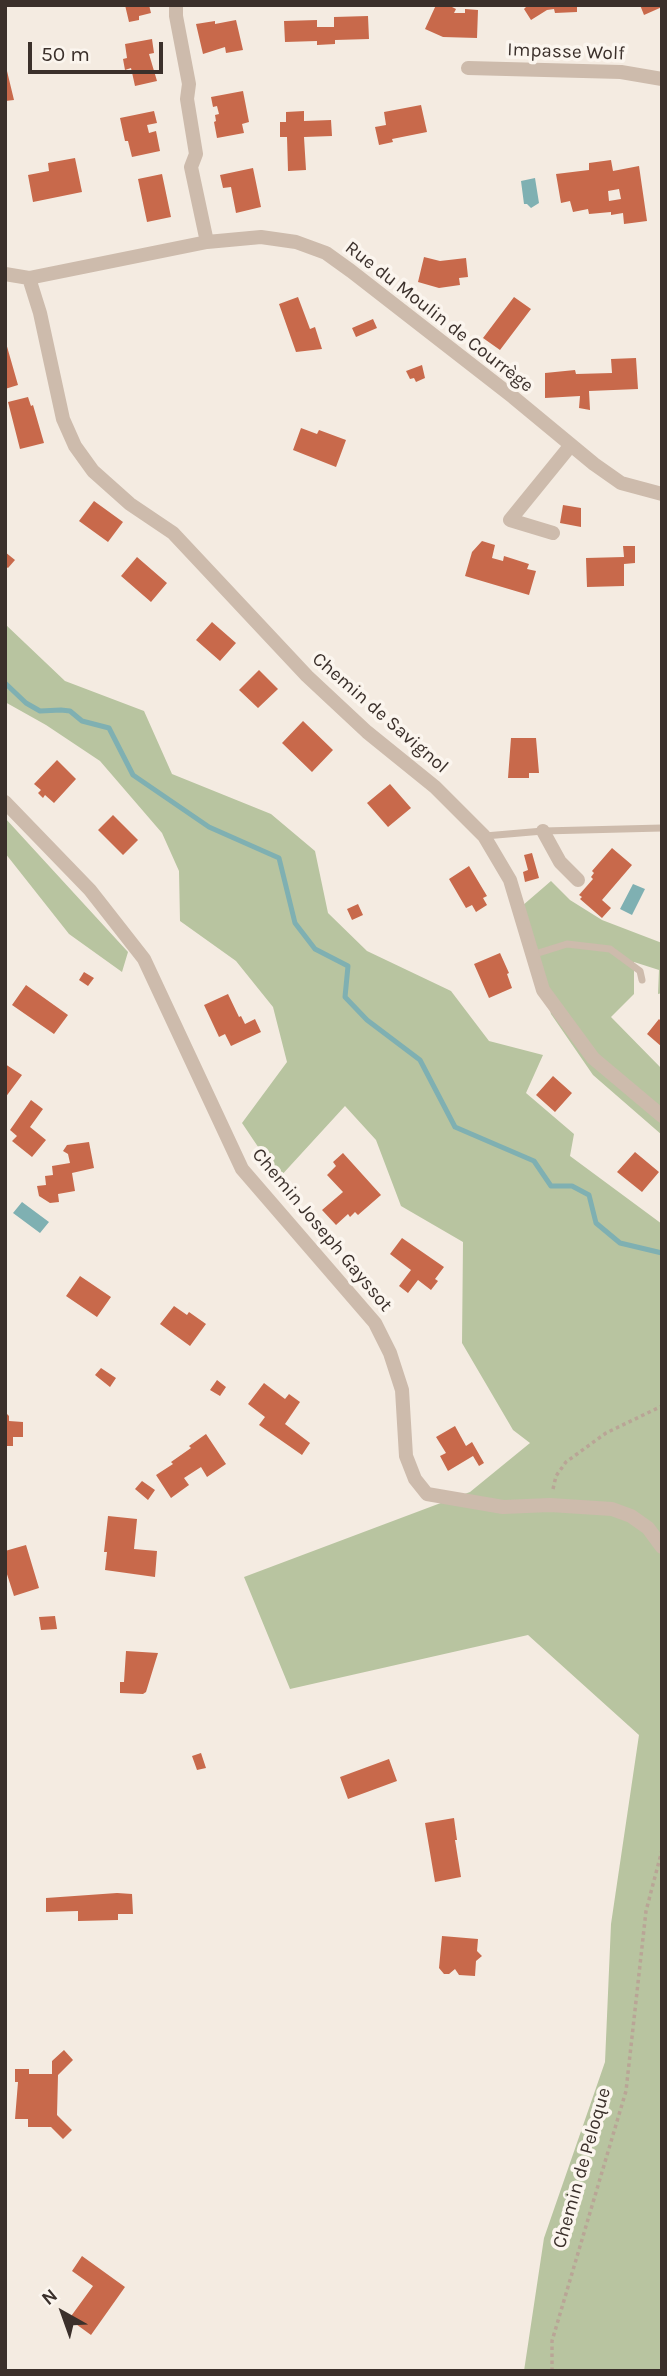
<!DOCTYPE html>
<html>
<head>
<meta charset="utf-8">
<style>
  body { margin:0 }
  #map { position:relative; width:667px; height:2376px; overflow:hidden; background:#f4ebe1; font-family:Karla,sans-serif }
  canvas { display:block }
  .frame { position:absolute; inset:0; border:7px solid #3b302b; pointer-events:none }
  .north { position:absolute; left:28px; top:2278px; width:70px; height:70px; -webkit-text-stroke:5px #fbf5ee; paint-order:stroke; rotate:320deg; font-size:19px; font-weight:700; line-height:28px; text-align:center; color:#3b302b }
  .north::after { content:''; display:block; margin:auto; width:24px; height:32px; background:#3b302b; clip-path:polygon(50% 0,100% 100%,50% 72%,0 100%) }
  .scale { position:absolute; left:28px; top:42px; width:135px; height:32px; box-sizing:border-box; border:4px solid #3b302b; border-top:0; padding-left:9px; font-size:21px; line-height:24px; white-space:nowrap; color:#3b302b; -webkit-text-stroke:5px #fbf5ee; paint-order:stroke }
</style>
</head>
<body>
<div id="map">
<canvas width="667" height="2376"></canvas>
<div class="frame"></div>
<div class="north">N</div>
<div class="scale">50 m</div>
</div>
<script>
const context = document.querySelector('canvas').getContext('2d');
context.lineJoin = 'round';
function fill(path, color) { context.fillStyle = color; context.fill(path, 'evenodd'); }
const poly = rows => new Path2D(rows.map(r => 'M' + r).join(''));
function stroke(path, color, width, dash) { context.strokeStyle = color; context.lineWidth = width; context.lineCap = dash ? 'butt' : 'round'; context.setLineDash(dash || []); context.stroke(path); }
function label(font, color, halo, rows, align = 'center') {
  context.font = font + ' Karla,sans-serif'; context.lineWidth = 7; context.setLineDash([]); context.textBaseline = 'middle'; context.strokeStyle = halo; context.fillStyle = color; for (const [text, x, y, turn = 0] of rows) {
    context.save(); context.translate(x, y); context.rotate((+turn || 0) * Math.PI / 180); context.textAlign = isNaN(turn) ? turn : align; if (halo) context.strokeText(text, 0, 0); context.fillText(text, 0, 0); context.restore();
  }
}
const green = poly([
  [5,624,65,681,144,711,172,774,271,814,315,851,328,913,367,951,451,991,489,1041,543,1055,526,1093,574,1134,570,1156,662,1224,662,2371,524,2371,544,2238,605,2062,611,1924,639,1735,528,1635,290,1689,244,1577,470,1492,530,1443,513,1430,462,1343,463,1242,401,1206,376,1140,345,1106,279,1178,242,1123,287,1062,273,1007,236,961,180,921,179,871,162,833,100,761,46,725,5,702],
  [5,818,128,952,122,972,69,934,5,853],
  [551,881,570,900,602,920,662,943,662,993,658,994,659,970,634,962,634,994,611,1017,662,1069,662,1135,593,1075,551,1014,522,906]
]);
const water = poly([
  [535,178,539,203,531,208,527,204,524,204,521,181],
  [633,884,645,889,632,915,620,909],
  [22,1202,49,1222,40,1233,13,1213]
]);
const stream = poly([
  [5,683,26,703,40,711,61,710,70,711,82,721,109,728,133,775,209,827,279,858,295,923,315,949,348,966,345,997,367,1020,420,1060,455,1127,534,1161,551,1186,572,1186,589,1195,596,1223,620,1243,662,1253]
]);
const building = poly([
  [125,5,149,5,151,13,139,16,139,20,129,22],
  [436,5,448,5,456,9,454,13,465,13,465,9,478,10,477,38,443,37,425,29],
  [528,5,577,5,577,12,555,13,554,9,547,10,531,20,524,9],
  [640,5,662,5,662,7,644,15],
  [368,16,369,39,335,40,335,44,317,45,317,41,285,42,284,21,317,20,317,27,334,27,334,17],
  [236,20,243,50,226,53,225,47,203,54,196,24,215,21,215,24],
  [152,39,154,53,149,54,157,81,135,86,131,68,125,70,123,59,127,58,125,44],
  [5,71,7,71,14,100,5,101],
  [243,91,249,122,242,124,244,133,217,138,214,122,216,121,215,115,219,114,217,106,213,107,211,97],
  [421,105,427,132,392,139,393,142,379,145,375,127,386,125,384,112],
  [154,111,157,123,147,125,149,133,156,131,160,151,132,157,128,141,125,141,120,118],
  [304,111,304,121,331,120,332,136,304,137,306,170,288,171,287,137,280,137,280,122,286,122,286,112],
  [75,158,82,192,33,202,28,175,49,171,48,163],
  [611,160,613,171,639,166,647,221,624,224,623,213,611,215,611,212,589,214,588,209,573,212,570,201,561,203,556,174,589,170,589,163],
  [619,189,621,199,609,201,608,191],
  [253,168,261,207,236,213,231,187,223,188,220,175],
  [162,174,171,217,147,222,138,179],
  [424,257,440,261,466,258,468,277,459,278,460,285,439,288,418,282],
  [298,297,310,329,315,327,322,349,296,352,279,304],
  [514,297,531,309,500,350,483,338],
  [373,319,377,328,356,337,352,328],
  [6,343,18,385,5,389,5,344],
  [636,358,638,389,589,391,590,410,579,408,580,396,545,398,545,373,575,370,576,374,612,373,611,359],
  [422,365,425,378,416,382,414,378,410,379,406,371],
  [28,397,31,406,33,405,44,443,20,449,8,402],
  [301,428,317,434,319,430,346,440,336,467,293,450],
  [94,501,123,522,108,542,79,521],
  [563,505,581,508,581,527,560,523],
  [482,541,495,545,492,558,503,561,504,556,529,564,527,569,536,571,529,595,465,576,472,552],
  [623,546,635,546,635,563,624,564,624,586,587,587,586,558,624,557],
  [5,552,15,560,8,568,5,566],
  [137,557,167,583,151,602,121,576],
  [212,622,236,643,220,661,196,640],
  [259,670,278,689,258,708,239,690],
  [303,721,333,750,312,772,282,743],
  [511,738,536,738,539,773,529,773,529,778,508,778],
  [57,760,76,779,54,803,45,795,43,798,38,793,41,790,34,784],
  [390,784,411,808,388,827,367,803],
  [113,815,138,840,123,855,98,830],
  [612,848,632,865,602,900,611,908,602,918,580,899,582,897,579,895,593,879,591,877,594,873,592,871],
  [532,853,539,878,525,882,523,872,528,870,524,855],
  [469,866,487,896,483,898,487,905,476,912,472,905,466,908,449,879],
  [358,904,363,915,352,920,347,909],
  [500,953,509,973,507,974,512,988,489,998,474,964],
  [84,972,94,978,88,986,79,980],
  [26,985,68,1015,54,1034,12,1005],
  [228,994,239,1017,241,1016,245,1024,255,1019,261,1032,231,1046,225,1034,219,1037,204,1005],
  [659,1019,662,1022,662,1047,647,1034],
  [5,1064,22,1075,5,1098],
  [553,1076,572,1093,555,1112,536,1095],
  [31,1100,43,1109,30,1127,46,1140,32,1157,12,1141,17,1136,10,1130],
  [89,1142,94,1168,72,1173,75,1191,58,1194,59,1202,50,1203,39,1196,37,1186,46,1185,45,1176,53,1175,52,1166,70,1163,68,1154,63,1151,67,1145],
  [635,1152,659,1172,642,1192,617,1172],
  [343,1153,381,1195,358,1215,355,1212,350,1217,348,1214,336,1225,322,1210,343,1192,327,1175,336,1166,333,1162],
  [402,1238,444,1267,435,1279,438,1281,431,1290,418,1280,408,1293,399,1286,411,1270,390,1254],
  [80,1276,111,1297,97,1317,66,1296],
  [174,1306,187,1315,189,1312,206,1324,190,1346,160,1324],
  [101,1368,116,1378,110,1387,95,1375],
  [217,1380,226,1387,220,1396,210,1390],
  [264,1383,285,1399,289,1394,300,1402,285,1424,310,1443,302,1455,259,1425,265,1417,248,1404],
  [5,1412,9,1416,9,1421,23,1422,23,1437,13,1437,13,1446,5,1446],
  [455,1426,466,1446,472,1442,484,1463,479,1466,473,1456,448,1471,440,1456,446,1453,436,1437],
  [206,1434,226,1464,207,1477,201,1467,184,1478,189,1485,171,1498,156,1475,173,1464,171,1462,191,1448,189,1446],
  [142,1481,155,1490,148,1500,135,1489],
  [108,1516,137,1519,134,1549,157,1551,155,1577,105,1570,107,1552,104,1552],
  [26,1545,39,1588,14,1596,5,1568,5,1551],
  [55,1616,57,1629,41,1630,39,1617],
  [126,1651,158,1653,146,1692,143,1694,120,1693,120,1682,124,1682],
  [201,1753,206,1768,197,1770,192,1756],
  [389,1759,397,1781,348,1799,340,1777],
  [454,1818,457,1840,455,1840,461,1877,435,1882,425,1823],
  [117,1893,132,1894,133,1914,118,1914,118,1920,78,1921,78,1911,46,1912,46,1898],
  [442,1936,478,1939,477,1951,482,1956,476,1961,475,1976,459,1975,455,1969,449,1974,444,1974,439,1968],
  [64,2050,73,2060,58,2075,57,2115,72,2130,63,2139,51,2127,28,2127,28,2119,15,2119,18,2082,15,2082,15,2069,29,2069,29,2074,52,2074,52,2061],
  [82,2256,125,2287,91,2335,69,2319,93,2286,72,2271]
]);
const path = poly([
  [553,1489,556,1476,566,1462,606,1433,662,1406],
  [552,2371,552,2341,626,2091,646,1911,662,1850]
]);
const service = poly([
  [485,836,543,831,662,828],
  [532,955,567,944,610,949,640,971,642,980]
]);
const minor = poly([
  [176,5,176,16,189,84,187,99,196,154,191,167,207,242],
  [468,68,621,72,662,79],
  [5,274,29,278,207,242,261,237,296,242,326,253,351,271,513,397,594,464,621,483,662,494],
  [29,278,40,313,63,419,75,446,93,471,130,504,173,533,307,676,367,732,435,787,484,836,510,880,543,990,593,1058,662,1116],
  [553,533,510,520,571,445],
  [5,802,90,890,144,959,242,1169,375,1323,390,1353,402,1390,406,1456,415,1479,427,1494,503,1507,550,1505,612,1509,631,1516,648,1528,662,1547],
  [543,831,560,862,578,880]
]);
const streetNames = [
  ["Impasse Wolf",566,52,2],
  ["Rue du Moulin de Courrège",439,317,38],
  ["Chemin de Savignol",380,713,41],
  ["Chemin Joseph Gayssot",322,1230,50],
  ["Chemin de Peloque",582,2168,-74]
];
fill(green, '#b8c4a0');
fill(water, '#7fb0b2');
stroke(stream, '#7fb0b2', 5);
fill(building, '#c8694b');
stroke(path, '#b9a596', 3.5, [3.5, 3.5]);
stroke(service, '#cdbbac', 7);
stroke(minor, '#cdbbac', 14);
label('19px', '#3b302b', '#fbf5ee', streetNames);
</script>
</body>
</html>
